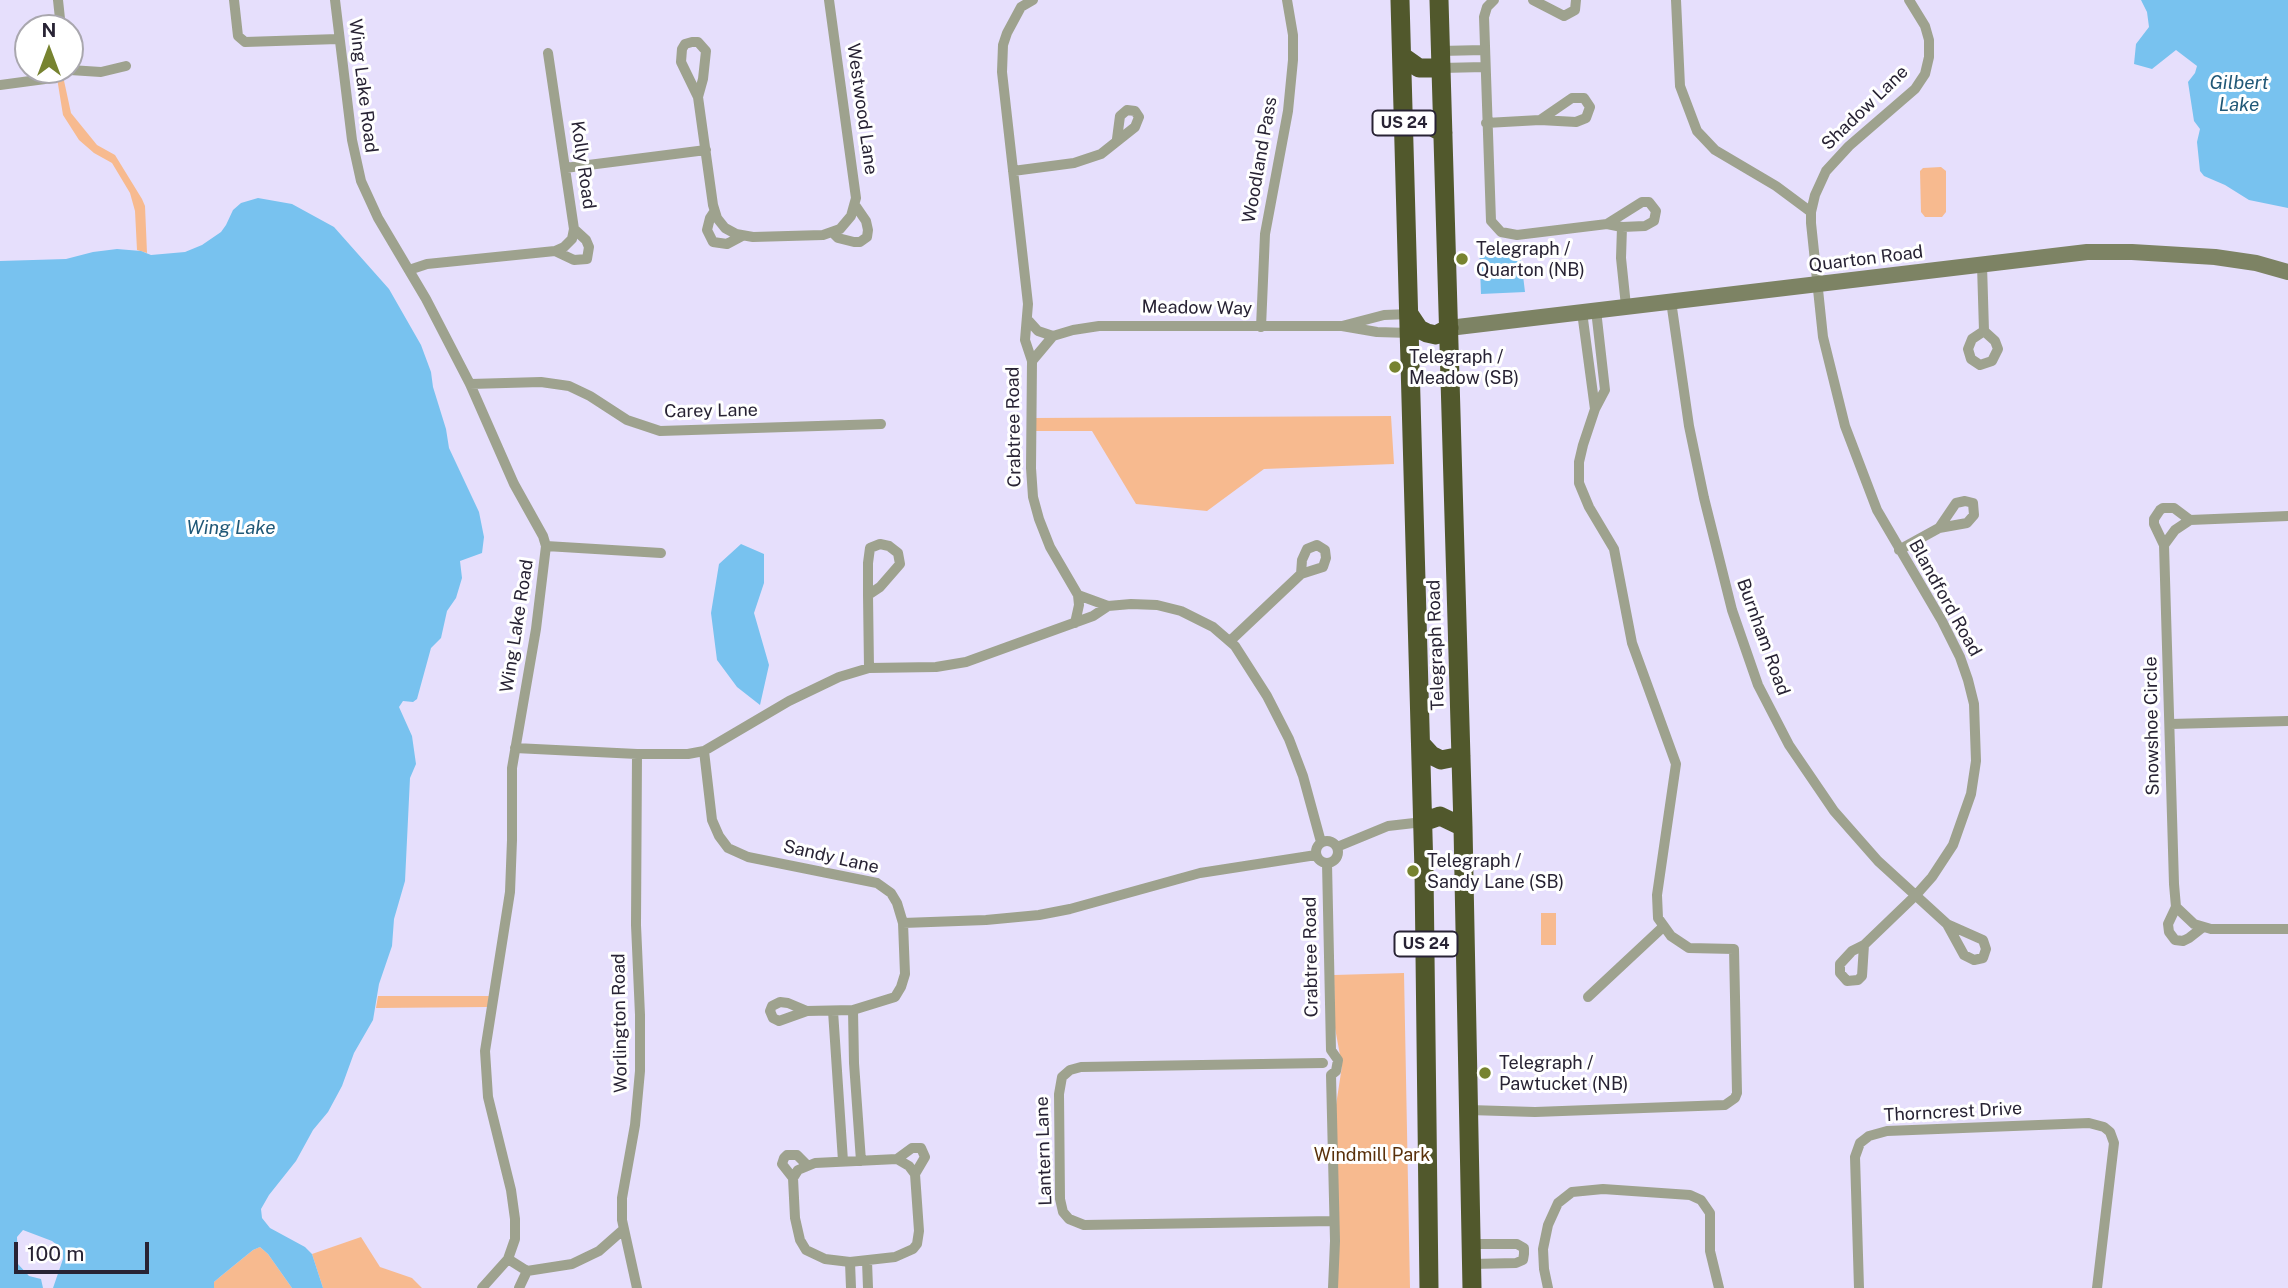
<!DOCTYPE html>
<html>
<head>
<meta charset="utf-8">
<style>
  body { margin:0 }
  #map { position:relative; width:2288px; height:1288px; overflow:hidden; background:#e6dffc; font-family:"Public Sans",sans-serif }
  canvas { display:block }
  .north { position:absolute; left:14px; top:14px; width:70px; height:70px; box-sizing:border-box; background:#fff; border:2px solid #a9a7ae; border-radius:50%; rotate:0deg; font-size:19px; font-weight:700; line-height:28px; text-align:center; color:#282334 }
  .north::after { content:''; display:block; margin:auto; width:24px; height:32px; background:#778330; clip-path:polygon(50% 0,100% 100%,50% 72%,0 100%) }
  .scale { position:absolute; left:14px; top:1242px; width:135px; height:32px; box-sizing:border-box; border:4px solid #282334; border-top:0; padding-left:9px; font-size:21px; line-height:24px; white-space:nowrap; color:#282334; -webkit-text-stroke:5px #fff; paint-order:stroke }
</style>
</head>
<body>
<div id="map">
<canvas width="2288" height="1288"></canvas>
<div class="north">N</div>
<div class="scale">100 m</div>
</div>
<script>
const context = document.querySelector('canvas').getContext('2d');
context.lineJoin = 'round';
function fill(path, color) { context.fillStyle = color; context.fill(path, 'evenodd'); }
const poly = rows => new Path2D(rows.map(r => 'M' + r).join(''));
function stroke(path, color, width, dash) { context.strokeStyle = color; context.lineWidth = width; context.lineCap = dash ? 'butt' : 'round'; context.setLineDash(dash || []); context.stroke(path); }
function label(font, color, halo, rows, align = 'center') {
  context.font = font + ' "Public Sans",sans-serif'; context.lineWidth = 6; context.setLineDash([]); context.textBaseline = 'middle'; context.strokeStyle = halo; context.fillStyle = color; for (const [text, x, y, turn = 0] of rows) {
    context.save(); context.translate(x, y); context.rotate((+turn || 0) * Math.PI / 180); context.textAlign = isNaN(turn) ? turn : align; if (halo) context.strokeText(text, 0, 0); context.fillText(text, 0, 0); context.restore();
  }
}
const green = poly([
  [63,76,71,113,97,145,115,155,142,199,145,206,147,253,137,250,135,211,130,193,112,163,94,153,79,140,63,115,57,78],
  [1941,167,1946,171,1946,212,1942,217,1925,217,1921,212,1920,171,1923,168],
  [1391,416,1394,464,1264,469,1207,511,1136,504,1092,431,1035,431,1035,418],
  [1541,913,1556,913,1556,945,1541,945],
  [1404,973,1410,1288,1338,1288,1336,1105,1342,1066,1335,1028,1334,975],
  [378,996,489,996,488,1007,376,1008],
  [361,1237,380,1267,412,1278,422,1288,323,1288,312,1254],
  [260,1247,268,1254,292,1288,214,1288,214,1282,221,1276,253,1250]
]);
const water = poly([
  [2141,0,2288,0,2288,208,2249,200,2225,185,2204,176,2200,171,2197,142,2200,129,2194,121,2188,82,2195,73,2197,66,2176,50,2152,69,2134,64,2136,44,2149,27,2147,12],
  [258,198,292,204,334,227,389,289,421,345,431,372,433,387,446,429,449,448,479,512,484,537,482,553,460,561,462,578,456,598,447,611,441,638,431,648,417,699,413,702,403,701,399,707,412,736,416,764,410,778,405,881,394,919,392,946,379,984,373,1020,354,1053,342,1086,328,1112,313,1130,296,1161,269,1195,261,1209,262,1218,270,1228,305,1247,312,1254,323,1288,292,1288,268,1254,260,1247,253,1250,221,1276,214,1282,214,1288,53,1288,63,1259,63,1250,52,1241,23,1230,17,1237,18,1264,29,1276,41,1279,43,1288,0,1288,0,261,66,259,93,252,117,249,141,251,151,255,185,252,202,245,221,232,226,225,233,210,241,203],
  [1479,243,1520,251,1525,292,1481,294],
  [741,544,764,554,764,583,754,613,769,665,760,705,737,687,717,660,711,613,719,564]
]);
const street = poly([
  [58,0,61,28],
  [234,0,238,36,245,42,338,39],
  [335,0,352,140,361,181,378,218,426,299,470,384,514,484,543,536,546,546,536,629,512,768,512,840,510,892,485,1051,488,1097,511,1190,515,1219,515,1239,508,1259,482,1288],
  [1033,0,1021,7,1007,33,1003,45,1002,72,1028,304,1025,340,1032,361,1031,468,1033,497,1039,519,1050,547,1078,595,1108,606,1131,604,1157,605,1181,611,1213,627,1235,646,1267,696,1289,739,1303,776,1321,842],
  [1494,0,1487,7,1484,17,1491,221,1501,232,1517,235,1607,224,1622,227,1645,226,1654,221,1656,211,1649,202,1642,202,1607,224],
  [1533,0,1564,16,1575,10,1576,0],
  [1676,0,1680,86,1697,131,1715,150,1776,186,1811,212],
  [1440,51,1484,50],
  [1441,68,1485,67],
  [70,70,101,72,126,66],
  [0,85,45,79,65,70],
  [698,97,681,62,682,49,685,44,692,42,698,42,706,51,703,79,698,97,713,205,717,218,725,228,736,234,753,237,823,235,840,229,851,216,856,198,829,0],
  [1486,123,1540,120,1576,122,1586,118,1590,107,1584,98,1572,98,1540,120],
  [565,168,706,150],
  [1013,171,1074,163,1101,154,1135,127,1139,117,1135,111,1127,110,1120,116,1117,139],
  [714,212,710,218,707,230,713,242,727,244,742,236],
  [1622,227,1621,258,1626,306],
  [833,233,838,238,854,242,860,242,867,237,868,230,866,221,855,205],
  [555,251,574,260,587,259,589,247,586,240,574,229],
  [1982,265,1984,331,1995,341,1998,349,1992,361,1980,365,1971,359,1968,349,1972,339,1984,331],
  [409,270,427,264,555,251,564,247,572,239,574,229,548,53],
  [1671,301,1689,426,1704,498,1732,610,1758,685,1789,745,1834,811,1878,861,1947,924],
  [1582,312,1595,409],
  [1409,314,1384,315,1342,326,1377,332,1409,333],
  [1028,320,1038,331,1053,336],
  [1261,327,1265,234,1288,111,1293,60,1293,35,1287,0],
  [1032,361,1053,336,1073,330,1099,326,1342,326],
  [470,384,541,382,569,386,590,396,627,420,660,431,881,424],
  [2288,516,2190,520,2175,530,2164,545,2174,884,2176,907,2194,924,2211,929,2288,929],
  [2164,545,2154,524,2154,519,2160,510,2163,508,2174,508,2190,520],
  [546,546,661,553],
  [1899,550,1939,528,1967,523,1974,515,1973,503,1965,501,1956,503,1939,528],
  [868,595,868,563,870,548,880,544,889,546,898,553,900,564,880,587,868,595,869,668],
  [1075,623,1079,605,1078,595],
  [1230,641,1301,574,1323,567,1326,558,1325,550,1317,545,1307,549,1302,560,1301,574],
  [2170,724,2288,721],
  [515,748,637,754,688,754,704,751,712,820,719,836,728,848,748,857,877,883,891,893,897,903,903,923,986,920,1039,915,1070,909,1200,873,1316,855],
  [704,751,789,701,839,677,869,668,936,667,966,662,1093,616,1108,606],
  [637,754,636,925,640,1015,640,1071,635,1125,622,1198,622,1220,637,1288],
  '1316 852a11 11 0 1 1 22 0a11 11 0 1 1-22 0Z',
  [1337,847,1388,826,1423,822],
  [1327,863,1331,1050,1338,1060,1336,1071,1331,1075,1335,1241,1333,1288],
  [2176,907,2168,924,2169,932,2175,940,2183,941,2189,938,2203,927],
  [1947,924,1983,940,1986,949,1983,958,1974,960,1964,955,1947,924],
  [1864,945,1916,895,1932,877,1953,845,1971,794,1976,761,1974,704,1968,680,1960,657,1942,621,1877,510,1845,426,1823,337,1811,223,1811,212,1815,195,1826,171,1849,146,1915,89,1925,74,1929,57,1929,40,1925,26,1909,0],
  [1864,945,1862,976,1858,980,1847,981,1840,973,1840,964,1852,951,1864,945],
  [1588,997,1663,927],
  [853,1010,854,1063,861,1161],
  [807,1011,779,1021,773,1018,770,1011,772,1006,780,1002,788,1003,807,1011,853,1010,895,997,901,987,905,974,903,923],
  [833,1011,843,1161],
  [1323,1063,1081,1067,1070,1070,1062,1077,1059,1094,1060,1199,1063,1212,1069,1219,1084,1225,1334,1221],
  [1469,1110,1535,1112,1725,1105,1735,1098,1737,1093,1734,949,1689,948,1671,936,1658,918,1657,895,1676,764,1632,643,1614,549,1589,507,1579,483,1579,462,1583,445,1595,409,1605,390,1596,310],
  [897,1159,909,1166,915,1174,919,1231,917,1244,913,1249,895,1257,850,1262,825,1259,806,1250,800,1240,795,1218,793,1178,798,1170,815,1163,897,1159],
  [897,1159,912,1148,921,1148,925,1157,915,1174],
  [793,1178,782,1164,784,1158,787,1155,797,1155,807,1165],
  [1471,1244,1517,1244,1524,1248,1524,1254,1523,1260,1516,1263,1472,1264],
  [508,1259,527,1271,572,1264,599,1251,624,1229],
  [867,1261,868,1288],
  [850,1262,851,1288],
  [519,1288,527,1271],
  [1548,1288,1544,1269,1543,1249,1548,1225,1558,1203,1572,1192,1603,1189,1690,1195,1701,1200,1710,1213,1710,1251,1719,1288],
  [1859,1288,1855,1157,1860,1143,1869,1136,1887,1131,2089,1123,2104,1127,2110,1132,2114,1143,2097,1288]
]);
const secondary = poly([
  [1449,328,2087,252,2132,252,2215,257,2256,263,2288,272]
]);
const highway = poly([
  [1400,0,1424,871,1429,1288],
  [1439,0,1463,827,1472,1288],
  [1402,56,1419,68,1441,68],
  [1404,126,1424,122,1443,133],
  [1409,314,1419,329,1427,333,1436,335,1449,328],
  [1421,744,1431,755,1441,760,1461,756],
  [1423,822,1440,816,1463,827]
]);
const markers = [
  [1462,259,7,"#778330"],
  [1395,367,7,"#778330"],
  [1413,871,7,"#778330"],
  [1485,1073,7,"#778330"]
];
const shields = [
  [1404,123,63],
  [1426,944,63]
];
const shieldNames = [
  ["US 24",1404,123],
  ["US 24",1426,944]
];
const streetNames = [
  ["Wing Lake Road",363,86,83],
  ["Shadow Lane",1865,108,-44],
  ["Westwood Lane",862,109,82],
  ["Woodland Pass",1260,160,-80],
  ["Kolly Road",583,165,82],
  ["Quarton Road",1866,259,-7],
  ["Meadow Way",1197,308,1],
  ["Carey Lane",711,411,-1],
  ["Crabtree Road",1014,427,-91],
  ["Blandford Road",1945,598,61],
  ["Wing Lake Road",517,626,-81],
  ["Burnham Road",1763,637,70],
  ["Telegraph Road",1436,645,-92],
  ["Snowshoe Circle",2152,726,-91],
  ["Sandy Lane",831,857,13],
  ["Crabtree Road",1311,957,-91],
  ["Worlington Road",620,1023,-91],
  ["Thorncrest Drive",1953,1112,-3],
  ["Lantern Lane",1044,1151,-92]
];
const poiNames = [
  ["Telegraph /",1476,249],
  ["Quarton (NB)",1476,270],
  ["Telegraph /",1409,357],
  ["Meadow (SB)",1409,378],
  ["Telegraph /",1427,861],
  ["Sandy Lane (SB)",1427,882],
  ["Telegraph /",1499,1063],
  ["Pawtucket (NB)",1499,1084]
];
const parkNames = [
  ["Windmill Park",1372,1155]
];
const waterNames = [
  ["Gilbert",2239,83],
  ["Lake",2239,105],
  ["Wing Lake",231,528]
];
fill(green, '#f7ba8f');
fill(water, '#78c2ef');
stroke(street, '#9ea28e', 10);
stroke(secondary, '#7d8364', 16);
stroke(highway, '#51582c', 19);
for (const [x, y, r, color] of markers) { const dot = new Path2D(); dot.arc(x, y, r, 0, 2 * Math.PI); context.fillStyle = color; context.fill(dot); stroke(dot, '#fff', 2.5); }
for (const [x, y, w] of shields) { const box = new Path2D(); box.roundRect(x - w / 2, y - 12.5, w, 25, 5); context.fillStyle = '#fff'; context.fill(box); stroke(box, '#282334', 2); }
label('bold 16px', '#282334', null, shieldNames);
label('18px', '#282334', '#fff', streetNames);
label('18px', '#282334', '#fff', poiNames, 'left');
label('18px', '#59300b', '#fff', parkNames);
label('italic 19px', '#205877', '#fff', waterNames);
</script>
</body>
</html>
